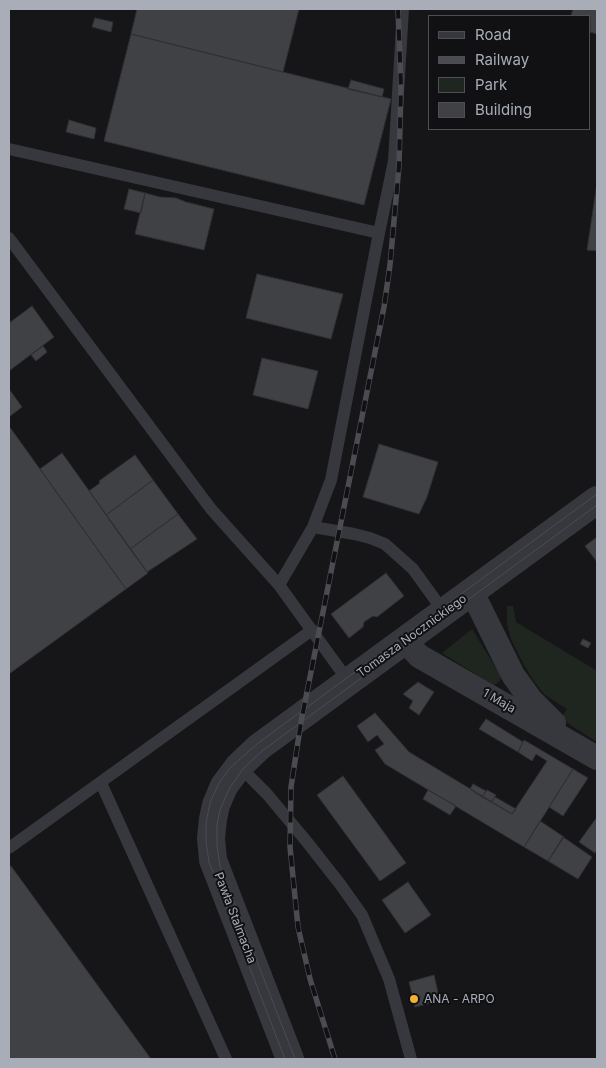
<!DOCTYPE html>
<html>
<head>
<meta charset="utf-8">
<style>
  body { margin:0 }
  #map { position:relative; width:606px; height:1068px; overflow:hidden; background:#161618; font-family:Inter,sans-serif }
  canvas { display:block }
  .frame { position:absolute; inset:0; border:10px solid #a8adb8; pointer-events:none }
  .legend { position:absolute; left:428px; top:15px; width:162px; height:115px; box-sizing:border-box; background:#111113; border:1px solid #4d4f55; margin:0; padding:6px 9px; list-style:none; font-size:15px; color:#a8adb8 }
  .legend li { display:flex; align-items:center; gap:10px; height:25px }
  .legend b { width:25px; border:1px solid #4d4f55 }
</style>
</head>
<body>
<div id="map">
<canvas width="606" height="1068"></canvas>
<div class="frame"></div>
<ul class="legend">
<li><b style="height:6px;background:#37383d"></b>Road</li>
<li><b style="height:6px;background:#4a4c52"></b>Railway</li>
<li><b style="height:14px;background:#1e261f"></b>Park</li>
<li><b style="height:14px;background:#404145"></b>Building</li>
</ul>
</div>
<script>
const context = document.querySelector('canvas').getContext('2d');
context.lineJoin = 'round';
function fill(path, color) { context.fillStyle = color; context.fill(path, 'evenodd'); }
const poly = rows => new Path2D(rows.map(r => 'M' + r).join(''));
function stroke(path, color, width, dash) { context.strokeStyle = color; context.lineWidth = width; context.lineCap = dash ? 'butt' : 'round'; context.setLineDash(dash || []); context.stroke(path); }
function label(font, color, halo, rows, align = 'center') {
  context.font = font + ' Inter,sans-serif'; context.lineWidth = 4; context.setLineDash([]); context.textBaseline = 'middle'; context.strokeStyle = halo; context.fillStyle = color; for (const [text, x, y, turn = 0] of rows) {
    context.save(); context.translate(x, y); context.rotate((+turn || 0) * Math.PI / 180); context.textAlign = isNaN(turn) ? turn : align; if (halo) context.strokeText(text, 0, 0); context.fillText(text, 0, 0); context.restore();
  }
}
const green = poly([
  [507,606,513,606,516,622,597,671,597,742,575,728,561,718,567,709,545,695,535,683,524,665,511,639,507,624],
  [472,629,501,676,500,681,496,684,493,685,442,653]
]);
const building = poly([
  [137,9,299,9,283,72,131,34,137,9],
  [573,9,597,9,597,34,590,32,590,16,571,16,573,9],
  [95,18,113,22,111,32,92,27,95,18],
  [131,34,391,99,364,205,104,141,131,34],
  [351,80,384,89,382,97,348,89,351,80],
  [69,120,96,128,94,139,66,132,69,120],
  [597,183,597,251,587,250,597,183],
  [129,189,145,193,141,213,124,209,129,189],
  [145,193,160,197,176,198,186,202,214,209,204,250,135,234,145,193],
  [257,274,343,294,331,339,246,318,257,274],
  [32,306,54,337,9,371,9,323,32,306],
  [43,346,47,352,36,361,31,355,43,346],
  [262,358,318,371,308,409,253,395,262,358],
  [9,389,22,407,9,417,9,389],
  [9,426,126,589,9,674,9,426],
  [379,444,438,462,427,497,419,514,363,497,379,444],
  [62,453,148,573,126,589,40,469,62,453],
  [135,455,153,480,106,515,89,491,100,483,99,481,135,455],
  [153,480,178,514,130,549,106,515,153,480],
  [178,514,197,539,147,572,130,549,178,514],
  [597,537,597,562,585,546,597,537],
  [386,573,404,596,377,617,373,616,364,622,363,627,349,638,331,614,386,573],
  [583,639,591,643,588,648,580,644,583,639],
  [418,682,434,692,419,715,409,708,413,701,403,694,418,682],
  [375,713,409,752,512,814,547,761,536,754,532,761,518,752,524,740,573,769,524,847,385,764,375,750,384,744,377,735,368,742,357,726,375,713],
  [486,719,523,742,518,752,479,729,486,719],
  [573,769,588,778,563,816,549,807,573,769],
  [343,776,406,863,380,881,317,795,343,776],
  [473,784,486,791,482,797,470,789,473,784],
  [428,790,456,806,450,815,423,799,428,790],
  [487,790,496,795,491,802,482,797,487,790],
  [495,797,516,809,512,814,491,802,495,797],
  [597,817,597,849,595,853,579,842,597,817],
  [540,821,564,837,548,861,524,847,540,821],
  [563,837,592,857,578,879,548,861,563,837],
  [11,866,151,1059,9,1059,9,868,11,866],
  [408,882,431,915,405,933,382,900,408,882],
  [434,975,440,1001,415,1007,409,982,434,975]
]);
const service = poly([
  [9,149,379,233],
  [9,238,211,509,279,585,349,682],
  [313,527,354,534,370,538,385,544,413,569,444,612],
  [279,585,313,527,331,480,379,233,394,161,403,9],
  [239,766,267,794,307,842,340,884,362,915,389,979,411,1059],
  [101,783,226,1059],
  [9,848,312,630]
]);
const minor = poly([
  [472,592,513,675,531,700,554,723],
  [405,641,419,656,597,758]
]);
const tertiary = poly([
  [290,1059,213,860,211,838,213,819,216,805,224,786,239,766,259,747,597,500]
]);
const tram = poly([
  [285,1059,209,862,206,842,206,823,210,803,219,783,230,768,257,744,597,494],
  [295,1059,220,866,217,845,217,825,220,810,229,789,243,769,262,751,597,505]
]);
const rail = poly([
  [335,1059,310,979,298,927,290,847,291,787,301,722,384,307,390,265,399,166,401,86,398,9]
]);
const markers = [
  [414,999,5,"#f2b134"]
];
const streetNames = [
  ["Tomasza Nocznickiego",412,636,-36],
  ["1 Maja",499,701,30],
  ["Pawła Stalmacha",235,918,69]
];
const poiNames = [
  ["ANA - ARPO",424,999]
];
fill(green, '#1e261f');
fill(building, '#404145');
stroke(building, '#303034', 1);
stroke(service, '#37383d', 12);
stroke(minor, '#37383d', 24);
stroke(tertiary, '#37383d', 28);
stroke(tram, '#4a4c52', 1);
stroke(rail, '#4a4c52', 5.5);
stroke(rail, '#111113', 4, [11]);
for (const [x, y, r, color] of markers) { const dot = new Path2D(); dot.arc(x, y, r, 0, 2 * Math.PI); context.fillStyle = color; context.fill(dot); stroke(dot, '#111113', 2); }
label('12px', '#a8adb8', '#111113', streetNames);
label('12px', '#a8adb8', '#111113', poiNames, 'left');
</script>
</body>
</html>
